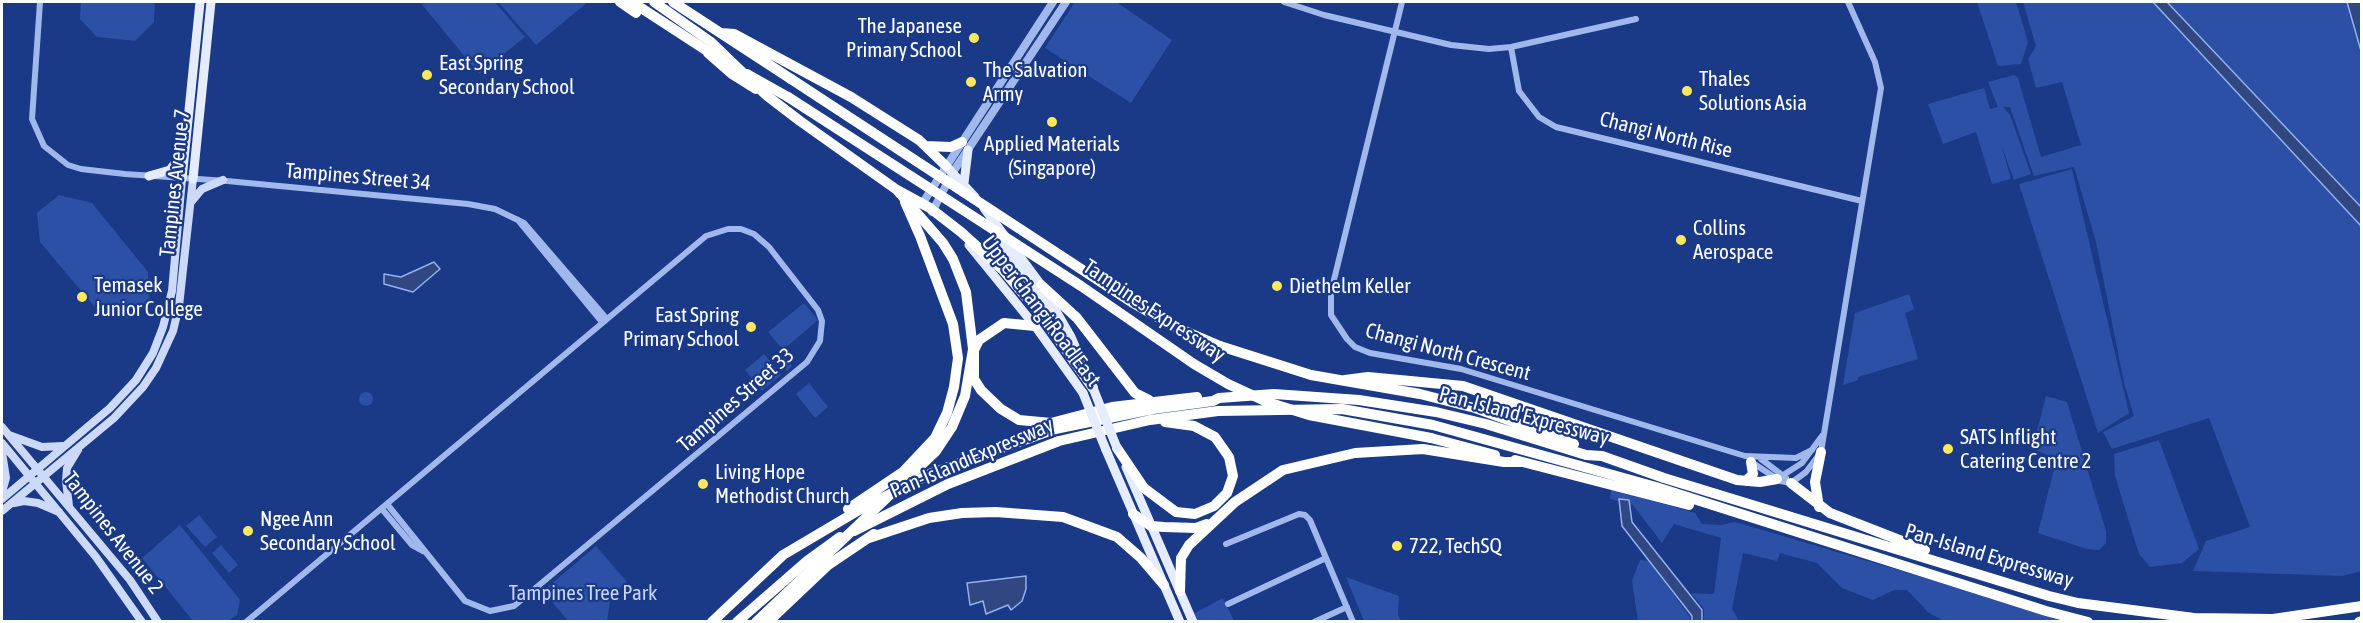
<!DOCTYPE html>
<html>
<head>
<meta charset="utf-8">
<style>
  body { margin:0 }
  #map { position:relative; width:2363px; height:623px; overflow:hidden; background:#1a3986; font-family:"Asap Condensed",sans-serif }
  canvas { display:block }
  .frame { position:absolute; inset:0; border:3px solid #fff; pointer-events:none }
</style>
</head>
<body>
<div id="map">
<canvas width="2363" height="623"></canvas>
<div class="frame"></div>
</div>
<script>
const context = document.querySelector('canvas').getContext('2d');
context.lineJoin = 'round';
function fill(path, color) { context.fillStyle = color; context.fill(path, 'evenodd'); }
const poly = rows => new Path2D(rows.map(r => 'M' + r).join(''));
function stroke(path, color, width, dash) { context.strokeStyle = color; context.lineWidth = width; context.lineCap = dash ? 'butt' : 'round'; context.setLineDash(dash || []); context.stroke(path); }
function label(font, color, halo, rows, align = 'center') {
  context.font = font + ' "Asap Condensed",sans-serif'; context.lineWidth = 4.5; context.setLineDash([]); context.textBaseline = 'middle'; context.strokeStyle = halo; context.fillStyle = color; for (const [text, x, y, turn = 0] of rows) {
    context.save(); context.translate(x, y); context.rotate((+turn || 0) * Math.PI / 180); context.textAlign = isNaN(turn) ? turn : align; if (halo) context.strokeText(text, 0, 0); context.fillText(text, 0, 0); context.restore();
  }
}
const green = poly([
  [81,2,155,2,154,22,135,41,97,37,80,19],
  [420,2,495,2,525,37,479,74],
  [498,2,588,2,536,45],
  [1075,2,1116,2,1172,40,1131,103,1045,48],
  [1977,2,2016,2,2028,42,2021,64,1998,66],
  [2023,2,2347,2,2362,51,2361,571,2343,576,2193,571,2206,541,2250,527,2209,418,2112,449,2103,432,2134,416,2124,383,2096,242,2074,167,2034,176,2010,107,2003,107,2010,115,2031,174,2014,180,2001,144,2011,179,1992,184,1976,132,1943,144,1928,104,1984,88,1990,109,1998,107,1988,82,2014,75,2018,78,2041,157,2081,145,2062,82,2036,88,2028,59,2036,46],
  [2072,169,2129,413,2098,433,2019,184],
  [59,195,92,203,148,272,149,301,131,318,103,317,40,242,37,213],
  [1909,294,1914,309,1905,313,1918,359,1858,377,1858,380,1843,385,1855,313],
  [804,303,818,320,783,350,768,332],
  [780,351,792,366,787,371,774,356],
  [764,354,781,375,762,391,745,370],
  [809,383,828,407,815,418,796,394],
  '359 399a7 7 0 1 1 14 0a7 7 0 1 1-14 0Z',
  [2046,396,2067,402,2106,531,2106,543,2099,550,2087,549,2038,533,2055,465,2050,456,2035,450,2033,446],
  [2159,440,2199,549,2182,563,2150,567,2139,554,2115,476,2114,454],
  [1611,489,1695,513,1702,524,1721,525,1735,522,2072,621,1944,621,1929,613,1907,590,1894,590,1873,600,1842,588,1817,563,1780,553,1777,561,1743,553,1732,609,1739,621,1704,621,1704,609,1691,593,1714,594,1721,538,1674,524,1662,543,1633,505,1610,499],
  [199,515,217,537,205,547,186,526],
  [180,525,240,600,237,615,228,621,193,621,142,558],
  [221,545,238,565,229,573,212,553],
  [596,546,627,582,611,596,607,621,568,621,543,591],
  [1640,560,1649,561,1690,617,1690,621,1638,621,1632,581],
  [1346,577,1399,596,1398,615,1401,621,1364,621],
  [1223,598,1234,621,1196,621,1193,614]
]);
const water = poly([
  [2153,2,2167,2,2361,207,2361,226,2153,2],
  [2347,2,2361,2,2361,51,2347,2],
  [434,262,440,269,413,292,384,284,384,274,401,277,434,262],
  [1619,499,1629,500,1632,522,1702,610,1702,621,1692,621,1692,616,1622,526,1619,499],
  [1026,576,1026,589,1022,601,1011,610,1008,605,986,614,983,601,970,605,967,583,1026,576]
]);
const minor = poly([
  [40,2,32,119,44,146,68,165,81,169,125,174,227,181,468,204,495,209,524,223,606,318],
  [1284,2,1324,15,1451,45,1489,49,1511,47,1636,19],
  [1402,2,1331,292,1331,315,1347,339,1355,347,1370,353,1461,369,1745,456,1796,458,1812,450],
  [1511,47,1519,91,1539,117,1556,127,1862,201],
  [518,220,602,322],
  [1761,459,1786,478],
  [1750,461,1780,481,1791,483,1806,472,1821,452,1881,88,1875,62,1848,2],
  [1777,479,1802,463,1822,436],
  [382,509,412,545,423,551],
  [1226,544,1299,514,1305,515,1310,520,1353,622],
  [1228,604,1326,558],
  [246,622,706,236,728,229,741,229,754,234,769,247,818,310,822,321,820,341,807,362,514,606,490,611,465,601,387,504],
  [1314,622,1347,607]
]);
const tertiary = poly([
  [922,204,1053,2],
  [932,212,953,172,1066,2]
]);
const secondary = poly([
  [192,201,202,189,223,180],
  [2,427,130,580,158,622],
  [9,435,42,447,63,446],
  [2,443,96,557,142,622],
  [2,452,6,478,2,492],
  [2,499,110,408,136,380,153,353,163,327,172,291,182,179],
  [14,503,24,501,38,503,59,512],
  [69,506,66,481,67,468,78,450],
  [2,511,114,418,143,387,156,368,173,331,179,306,193,179]
]);
const primary = poly([
  [946,166,975,197],
  [149,176,170,170,182,154],
  [182,179,200,2],
  [193,179,211,2],
  [964,183,968,150],
  [984,208,1041,285,1071,337,1088,376],
  [993,230,1049,310],
  [969,245,1035,326,1083,393],
  [1106,450,1180,622],
  [1126,467,1193,622]
]);
const motorway = poly([
  [620,2,636,13],
  [632,2,715,56],
  [673,2,791,79],
  [721,33,734,34,851,97,919,140,946,166],
  [708,53,732,74,756,89],
  [747,74,788,97],
  [926,146,951,147,962,142],
  [1041,285,1077,318,1135,393,1149,400],
  [1043,317,1093,388],
  [1035,326,1004,323,979,340,974,350,974,379,981,390,1001,409,1019,420,1051,423,1112,407,1197,397],
  [1220,346,1311,375,1420,394,1475,408,1574,444],
  [1345,380,1368,377,1463,386,1737,480,1760,482,1777,479],
  [1431,438,1495,455],
  [1117,448,1144,488,1176,512,1195,514,1214,506,1227,493,1233,476,1229,457,1215,437,1194,426,1165,422],
  [1515,460,1689,505],
  [1746,481,1753,474,1751,462],
  [1791,483,1830,513,1925,550],
  [1819,507,1815,482,1821,452],
  [848,509,903,472,935,438,947,413,954,387,958,358,953,324,920,236,905,202],
  [1133,514,1151,526,1164,527,1196,528,1207,524],
  [854,531,948,484,1059,441,1150,420,1218,411,1342,409,1433,425,1656,487,2046,611,2088,622],
  [869,538,929,518,962,513,996,512,1063,517,1117,537,1141,558,1164,585],
  [1180,591,1181,558,1189,545,1235,502,1283,470,1355,453,1423,449,1504,462,1521,462],
  [712,622,783,555,859,510,932,473,1055,429,1153,409,1213,401,1219,398,1274,394,1359,400,1436,412,1486,424,1586,455,1602,456,1664,478,2049,596,2078,603,2194,618,2273,619,2362,606],
  [737,622,807,561,840,537],
  [768,622,828,565,874,534],
  [2359,622,2362,621]
]);
const primaryBridge = poly([
  [1093,388,1117,448],
  [1083,393,1106,450]
]);
const motorwayBridge = poly([
  [654,2,711,42,766,95,800,121,897,190,930,208,961,232,1003,270,1043,317],
  [791,79,1133,303,1171,325,1220,346],
  [788,97,1081,286,1194,364,1228,384,1267,402,1309,415,1431,438],
  [756,622,936,451,952,427,965,396,973,349,966,292,953,259,943,243,897,190]
]);
const markers = [
  [974,38,6,"#ffe85c"],
  [427,75,6,"#ffe85c"],
  [971,82,6,"#ffe85c"],
  [1687,91,6,"#ffe85c"],
  [1052,122,6,"#ffe85c"],
  [1681,240,6,"#ffe85c"],
  [1277,286,6,"#ffe85c"],
  [82,297,6,"#ffe85c"],
  [751,327,6,"#ffe85c"],
  [1948,449,6,"#ffe85c"],
  [703,484,6,"#ffe85c"],
  [248,531,6,"#ffe85c"],
  [1397,546,6,"#ffe85c"]
];
const poiNames = [
  ["The Japanese",962,26,"right"],
  ["Primary School",962,50,"right"],
  ["East Spring",439,63],
  ["Secondary School",439,87],
  ["The Salvation",983,70],
  ["Army",983,94],
  ["Thales",1699,79],
  ["Solutions Asia",1699,103],
  ["Applied Materials",1052,144,"center"],
  ["(Singapore)",1052,168,"center"],
  ["Collins",1693,228],
  ["Aerospace",1693,252],
  ["Temasek",94,285],
  ["Junior College",94,309],
  ["Diethelm Keller",1289,286],
  ["East Spring",739,315,"right"],
  ["Primary School",739,339,"right"],
  ["SATS Inflight",1960,437],
  ["Catering Centre 2",1960,461],
  ["Living Hope",715,472],
  ["Methodist Church",715,496],
  ["Ngee Ann",260,519],
  ["Secondary School",260,543],
  ["722, TechSQ",1409,546]
];
const streetNames = [
  ["Changi North Rise",1666,135,14],
  ["Tampines Street 34",358,177,5],
  ["Tampines Avenue 7",175,183,-84],
  ["Upper Changi Road East",1041,311,53],
  ["Tampines Expressway",1154,311,34],
  ["Changi North Crescent",1448,352,15],
  ["Tampines Street 33",736,400,-41],
  ["Pan-Island Expressway",1524,416,15],
  ["Pan-Island Expressway",972,458,-23],
  ["Tampines Avenue 2",113,533,52],
  ["Pan-Island Expressway",1989,556,17]
];
const parkNames = [
  ["Tampines Tree Park",583,593]
];
fill(green, '#2c50a5');
fill(water, '#304781');
stroke(water, '#93b0ef', 1.5);
stroke(minor, '#a1b8ec', 6);
stroke(tertiary, '#a1b8ec', 8);
stroke(secondary, '#cdd9f9', 8);
stroke(primary, '#e6ecff', 9);
stroke(motorway, '#fff', 10);
stroke(primaryBridge, '#e6ecff', 9);
stroke(motorwayBridge, '#fff', 10);
for (const [x, y, r, color] of markers) { const dot = new Path2D(); dot.arc(x, y, r, 0, 2 * Math.PI); context.fillStyle = color; context.fill(dot); stroke(dot, '#1a3986', 2); }
label('21px', '#fff', '#1a3986', poiNames, 'left');
label('21px', '#fff', '#1a3986', streetNames);
label('21px', '#c6d5f9', '#1a3986', parkNames);
</script>
</body>
</html>
